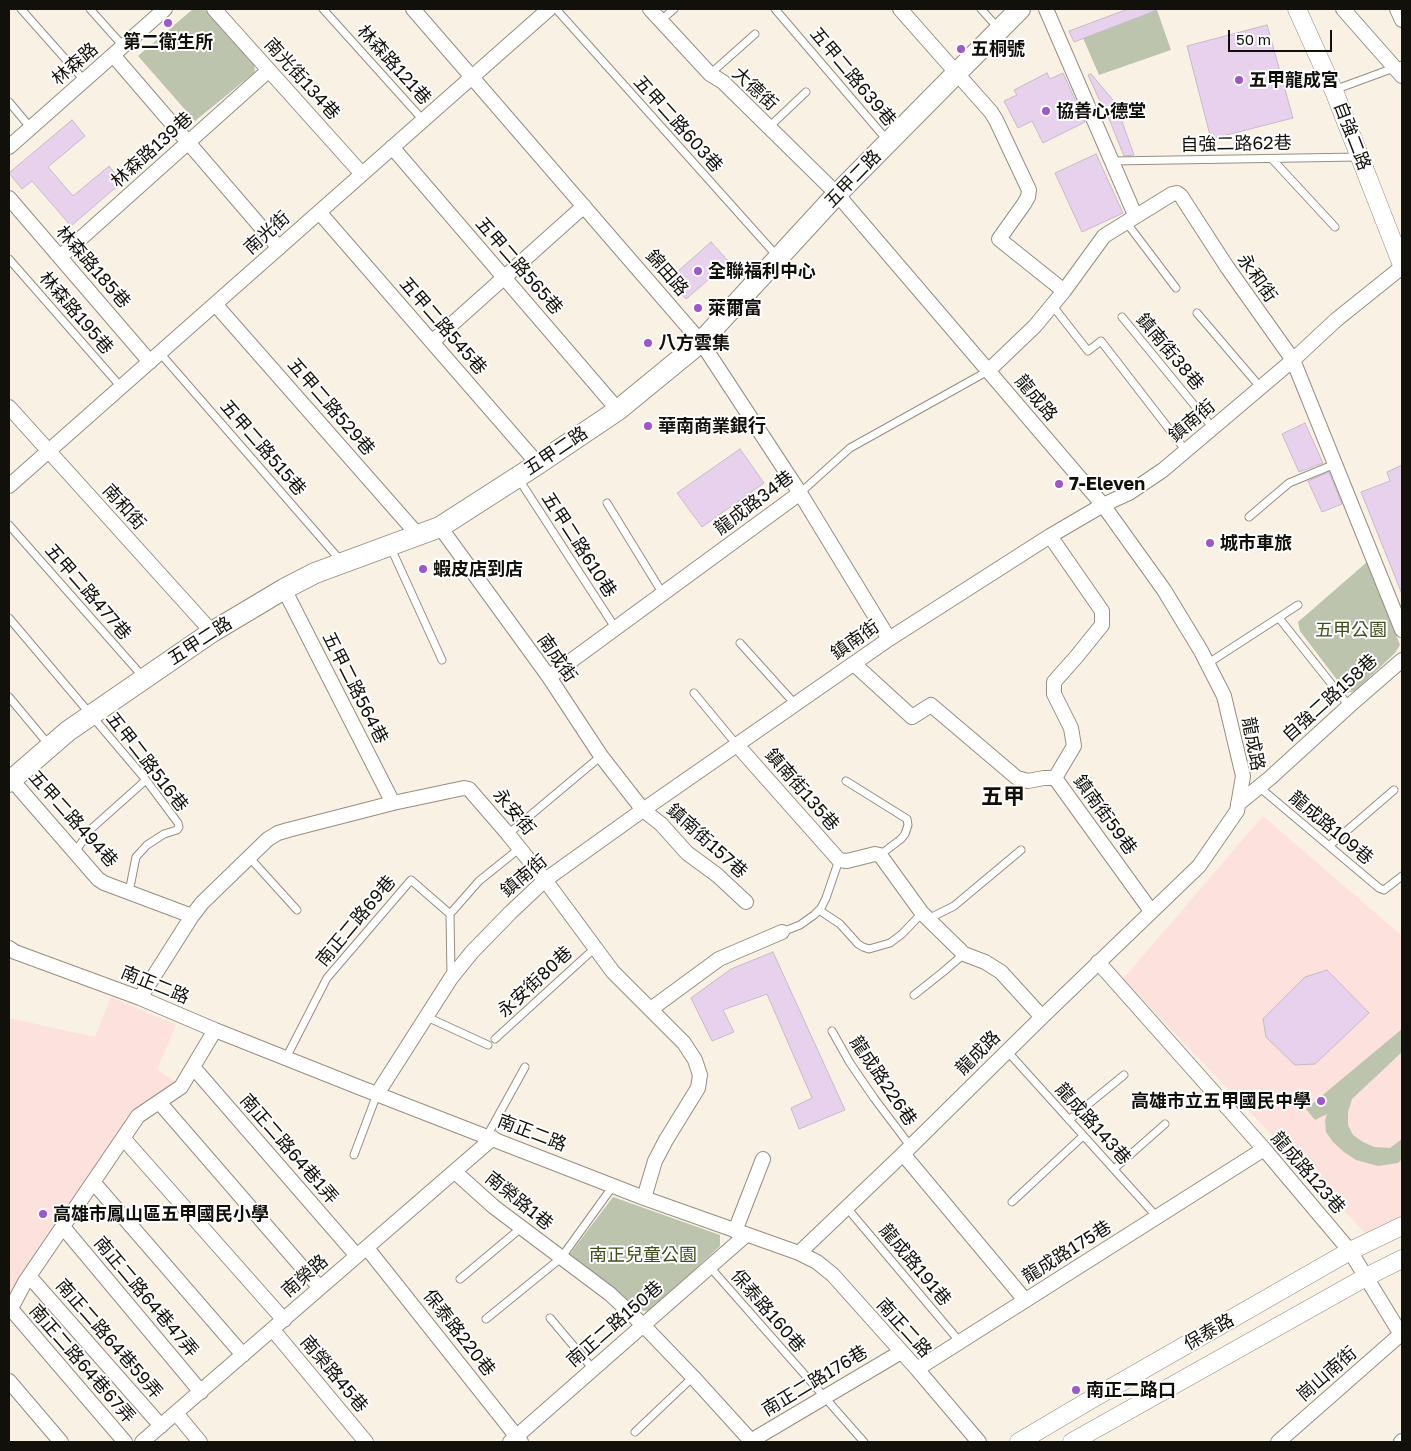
<!DOCTYPE html>
<html>
<head>
<meta charset="utf-8">
<style>
  body { margin:0 }
  #map { position:relative; width:1411px; height:1451px; overflow:hidden; background:#f9f1e4; font-family:"Golos Text",sans-serif }
  canvas { display:block }
  .frame { position:absolute; inset:0; border:10px solid #12100b; pointer-events:none }
  .scale { position:absolute; left:1228px; top:30px; width:104px; height:22px; box-sizing:border-box; border:2px solid #12100b; border-top:0; padding-left:6px; font-size:15px; line-height:18px; white-space:nowrap; color:#12100b; -webkit-text-stroke:4px #fff; paint-order:stroke }
</style>
</head>
<body>
<div id="map">
<canvas width="1411" height="1451"></canvas>
<div class="frame"></div>
<div class="scale">50 m</div>
</div>
<script>
const context = document.querySelector('canvas').getContext('2d');
context.lineJoin = 'round';
function fill(path, color) { context.fillStyle = color; context.fill(path, 'evenodd'); }
const poly = rows => new Path2D(rows.map(r => 'M' + r).join(''));
function stroke(path, color, width, dash) { context.strokeStyle = color; context.lineWidth = width; context.lineCap = dash ? 'butt' : 'round'; context.setLineDash(dash || []); context.stroke(path); }
function label(font, color, halo, rows, align = 'center') {
  context.font = font + ' "Golos Text","Noto Sans TC",sans-serif'; context.lineWidth = 4; context.setLineDash([]); context.textBaseline = 'middle'; context.strokeStyle = halo; context.fillStyle = color; for (const [text, x, y, turn = 0] of rows) {
    context.save(); context.translate(x, y); context.rotate((+turn || 0) * Math.PI / 180); context.textAlign = isNaN(turn) ? turn : align; if (halo) context.strokeText(text, 0, 0); context.fillText(text, 0, 0); context.restore();
  }
}
const education = poly([
  [1263,816,1402,936,1402,1223,1370,1238,1123,979],
  [111,997,176,1025,157,1070,181,1085,146,1113,9,1314,9,1018,95,1037]
]);
const green = poly([
  [193,9,205,10,254,62,255,72,195,121,138,56],
  [1157,10,1171,50,1099,75,1083,38],
  [1367,562,1400,645,1395,653,1355,691,1347,693,1300,631,1298,622],
  [1402,1029,1402,1052,1352,1099,1348,1112,1348,1125,1353,1135,1363,1142,1374,1147,1390,1148,1402,1139,1402,1159,1398,1163,1378,1166,1356,1160,1344,1152,1333,1142,1326,1132,1325,1121,1327,1114,1315,1120,1306,1109],
  [613,1197,720,1235,720,1246,649,1312,640,1310,569,1255]
]);
const building = poly([
  [1128,9,1157,10,1074,42,1069,31,1128,9],
  [1267,25,1293,118,1211,139,1187,46,1267,25],
  [1047,73,1050,79,1063,73,1085,122,1043,143,1032,121,1018,128,1004,101,1017,95,1014,90,1047,73],
  [1091,74,1124,113,1120,116,1134,155,1124,156,1103,104,1099,99,1088,75,1091,74],
  [72,120,85,136,48,167,73,196,109,166,122,182,71,226,32,181,22,189,9,173,72,120],
  [1096,154,1123,213,1082,232,1055,173,1096,154],
  [711,242,729,262,686,299,668,280,711,242],
  [1305,423,1323,463,1299,472,1282,434,1305,423],
  [740,449,764,483,702,527,677,493,740,449],
  [1402,465,1402,594,1361,492,1390,481,1387,472,1402,465],
  [1329,472,1342,504,1322,512,1308,481,1329,472],
  [773,952,845,1110,799,1129,791,1108,812,1098,767,994,723,1010,734,1032,712,1041,691,998,731,969,773,952],
  [1327,970,1369,1013,1315,1064,1295,1065,1266,1037,1263,1019,1305,977,1327,970]
]);
const service = poly([
  [21,9,84,80],
  [90,9,123,46],
  [323,9,423,120],
  [556,9,777,256],
  [775,9,887,140],
  [981,9,999,29],
  [660,21,674,9],
  [710,74,755,34],
  [1334,90,1402,65],
  [9,102,30,127],
  [769,127,806,92],
  [1272,159,1335,227],
  [1112,161,1359,157],
  [1126,222,1176,288],
  [9,259,121,387],
  [1052,305,1088,351,1101,341,1186,451],
  [1197,313,1261,388],
  [1122,317,1213,428],
  [160,353,341,561],
  [518,478,616,629],
  [800,493,850,448,988,371],
  [607,503,663,594],
  [1249,517,1289,483,1335,464],
  [9,525,144,678],
  [390,546,442,660],
  [9,618,146,780,178,823,179,827,177,830,164,834,147,845,136,857,129,892],
  [1279,618,1349,706],
  [740,643,795,704],
  [1207,664,1298,605],
  [694,693,737,745],
  [9,697,49,745],
  [846,781,907,819,908,825,905,834,901,839,880,855],
  [1259,787,1379,888,1384,890,1402,876],
  [508,834,601,756],
  [1329,846,1394,790],
  [75,852,91,829,146,780],
  [249,857,297,910],
  [819,910,840,924,858,944,863,947,869,949,890,943,902,934,922,913],
  [450,914,479,881,520,848],
  [928,919,954,906,1021,850],
  [782,932,800,925,814,915,821,908,826,898,839,860],
  [914,995,943,972,964,954],
  [427,1017,488,1045],
  [832,1031,850,1063,874,1098,911,1147],
  [495,1039,595,948],
  [1007,1051,1157,1217],
  [286,1058,327,978,411,880,450,914,451,975],
  [1069,1120,1124,1075],
  [487,1136,525,1067],
  [354,1155,377,1094],
  [1114,1169,1165,1124],
  [1012,1202,1083,1136],
  [847,1208,960,1342],
  [709,1266,864,1442],
  [460,1279,521,1228],
  [550,1318,593,1369],
  [486,1319,561,1258,613,1186],
  [635,1432,693,1377]
]);
const minor = poly([
  [214,9,362,174],
  [413,9,701,342,800,493,889,639],
  [650,9,710,74,723,82,837,194,1103,505,1164,590,1201,651,1224,696,1243,776,1237,811,1199,866,1042,1017,903,1154,799,1253],
  [900,9,991,112,996,120,1029,190,1028,197,1024,204,999,239,1064,291],
  [1046,9,1135,215],
  [1343,9,1402,76],
  [1397,9,1402,20],
  [113,55,279,248],
  [9,147,165,9],
  [392,147,618,410],
  [9,198,150,362],
  [319,212,538,464],
  [60,257,269,70],
  [215,304,418,535],
  [432,342,584,206],
  [988,371,1035,326,1064,291,1104,236,1172,194,1177,193,1181,196,1227,267,1293,360,1402,630],
  [9,407,212,632],
  [9,486,549,9],
  [440,527,549,677,601,756,643,810,661,824,687,853,717,875,746,902],
  [1050,536,1102,611,1102,625,1077,656,1054,682,1054,694,1071,728,1074,746,1055,778,1151,911],
  [284,589,393,803],
  [854,664,912,717,931,705,1017,778,1028,781,1044,778,1055,778],
  [549,677,800,493],
  [737,745,839,860,847,861,875,854,880,855,922,913,964,954,985,962,1001,972,1042,1017],
  [12,780,98,879,104,883,192,916],
  [1238,804,1270,778,1349,706,1402,660],
  [9,948,15,952,140,998,215,1030,361,1088,644,1198,799,1253,817,1262,833,1275,917,1369,979,1442],
  [1098,962,1264,1149,1350,1251,1402,1336],
  [140,998,192,916,202,903,268,839,278,833,288,830,393,803,464,788,469,789,508,834,545,880,613,972,684,1043,695,1060,700,1075,698,1088,666,1140,655,1161,644,1198],
  [651,1009,719,959,782,932],
  [193,1067,357,1256],
  [377,1094,451,978,472,952,510,913,545,880,643,810,889,639,1050,536,1103,505,1129,493,1163,470,1293,360,1336,320,1402,267],
  [159,1102,320,1288],
  [123,1138,284,1320],
  [903,1154,1025,1300],
  [455,1172,494,1207,610,1294,643,1325,693,1377,752,1442],
  [94,1183,243,1355],
  [63,1227,201,1392],
  [735,1231,763,1159],
  [367,1248,521,1442],
  [29,1276,161,1426],
  [11,1309,125,1442],
  [9,1312,25,1282,138,1116,181,1087,215,1030],
  [273,1330,366,1442],
  [917,1369,1264,1149],
  [9,1381,61,1442],
  [176,1413,200,1442],
  [142,1442,493,1138],
  [510,1442,746,1235],
  [749,1442,901,1352],
  [1278,1442,1401,1334],
  [1401,1442,1402,1441]
]);
const tertiary = poly([
  [1297,9,1334,91,1402,265],
  [1019,1442,1090,1400,1350,1251,1402,1226],
  [1072,1442,1366,1277,1402,1259]
]);
const secondary = poly([
  [9,782,68,731,212,632,284,589,315,573,440,527,538,464,618,410,701,342,837,194,1020,9]
]);
const markers = [
  [168,23,5,"#9e56c9"],
  [961,49,5,"#9e56c9"],
  [1239,80,5,"#9e56c9"],
  [1046,111,5,"#9e56c9"],
  [698,271,5,"#9e56c9"],
  [698,308,5,"#9e56c9"],
  [648,343,5,"#9e56c9"],
  [648,426,5,"#9e56c9"],
  [1059,484,5,"#9e56c9"],
  [1210,543,5,"#9e56c9"],
  [423,569,5,"#9e56c9"],
  [1321,1101,5,"#9e56c9"],
  [43,1214,5,"#9e56c9"],
  [1076,1390,5,"#9e56c9"]
];
const poiNames = [
  ["第二衛生所",168,42,"center"],
  ["五桐號",971,49],
  ["五甲龍成宮",1249,80],
  ["協善心德堂",1056,111],
  ["全聯福利中心",708,271],
  ["萊爾富",708,308],
  ["八方雲集",658,343],
  ["華南商業銀行",658,426],
  ["7-Eleven",1069,484],
  ["城市車旅",1220,543],
  ["蝦皮店到店",433,569],
  ["高雄市立五甲國民中學",1311,1101,"right"],
  ["高雄市鳳山區五甲國民小學",53,1214],
  ["南正二路口",1086,1390]
];
const streetNames = [
  ["林森路",75,64,-41],
  ["林森路121巷",394,65,48],
  ["五甲二路639巷",853,77,50],
  ["南光街134巷",302,79,48],
  ["大德街",755,89,43],
  ["五甲二路603巷",678,124,48],
  ["自強二路",1352,136,69],
  ["自強二路62巷",1236,144,-1],
  ["林森路139巷",152,150,-42],
  ["五甲二路",853,179,-46],
  ["南光街",267,233,-42],
  ["五甲二路565巷",519,266,49],
  ["林森路185巷",93,267,49],
  ["錦田路",667,273,49],
  ["永和街",1257,278,55],
  ["林森路195巷",76,313,49],
  ["五甲二路545巷",443,326,49],
  ["鎮南街38巷",1170,352,50],
  ["龍成路",1036,398,50],
  ["五甲二路529巷",331,407,49],
  ["鎮南街",1192,421,-40],
  ["五甲二路515巷",263,448,49],
  ["五甲二路",556,451,-34],
  ["龍成路34巷",754,503,-37],
  ["南和街",124,507,48],
  ["五甲二路610巷",579,545,57],
  ["五甲二路477巷",88,592,49],
  ["鎮南街",855,640,-35],
  ["五甲二路",200,641,-33],
  ["南成街",557,658,55],
  ["五甲二路564巷",355,688,63],
  ["自強二路158巷",1330,698,-42],
  ["龍成路",1253,744,79],
  ["五甲二路516巷",147,762,52],
  ["鎮南街135巷",802,790,49],
  ["永安街",514,812,50],
  ["鎮南街59巷",1105,815,54],
  ["五甲二路494巷",73,819,48],
  ["龍成路109巷",1331,828,40],
  ["鎮南街157巷",707,841,42],
  ["鎮南街",524,876,-40],
  ["南正二路69巷",356,921,-50],
  ["永安街80巷",535,982,-43],
  ["南正二路",155,985,22],
  ["龍成路",978,1053,-45],
  ["龍成路226巷",883,1081,56],
  ["龍成路143巷",1093,1124,48],
  ["南正二路",532,1133,21],
  ["南正二路64巷1弄",289,1149,49],
  ["龍成路123巷",1308,1173,49],
  ["南榮路1巷",519,1201,39],
  ["龍成路175巷",1067,1252,-32],
  ["龍成路191巷",915,1265,50],
  ["南榮路",305,1276,-41],
  ["南正二路64巷47弄",146,1297,50],
  ["保泰路160巷",768,1311,49],
  ["南正二路150巷",615,1324,-41],
  ["南正二路",904,1328,48],
  ["保泰路",1209,1332,-30],
  ["保泰路220巷",459,1333,52],
  ["南正二路64巷59弄",109,1339,49],
  ["南正二路64巷67弄",82,1364,49],
  ["南榮路45巷",334,1374,50],
  ["崗山南街",1327,1374,-41],
  ["南正二路176巷",815,1381,-31]
];
const parkNames = [
  ["五甲公園",1351,630],
  ["南正兒童公園",643,1255]
];
const districtNames = [
  ["五甲",1003,797]
];
fill(education, '#fce1dd');
fill(green, '#bdc4ae');
fill(building, '#e8d1ed');
stroke(building, '#c5bbc7', 1);
stroke(service, '#958e82', 9);
stroke(minor, '#958e82', 16);
stroke(tertiary, '#958e82', 19);
stroke(secondary, '#958e82', 22);
stroke(service, '#fff', 7);
stroke(minor, '#fff', 14);
stroke(tertiary, '#fff', 18);
stroke(secondary, '#fff', 20);
for (const [x, y, r, color] of markers) { const dot = new Path2D(); dot.arc(x, y, r, 0, 2 * Math.PI); context.fillStyle = color; context.fill(dot); stroke(dot, '#fff', 2); }
label('bold 18px', '#12100b', '#fff', poiNames, 'left');
label('18px', '#12100b', '#fff', streetNames);
label('18px', '#414d1a', '#fff', parkNames);
label('bold 22px', '#12100b', '#fff', districtNames);
</script>
</body>
</html>
